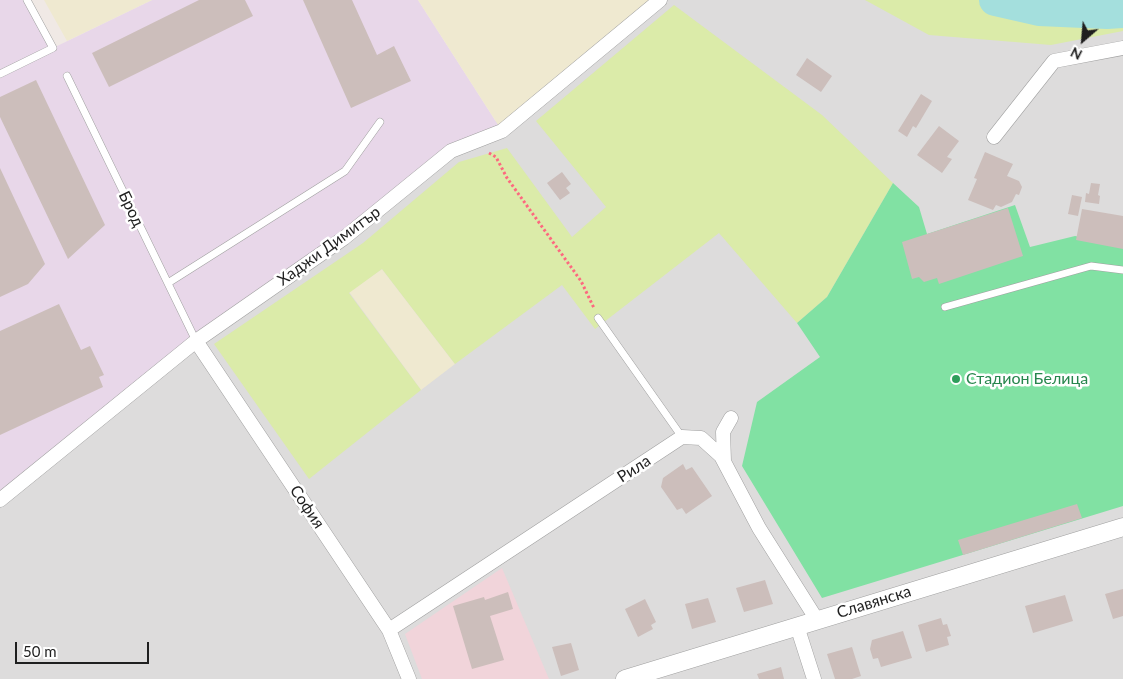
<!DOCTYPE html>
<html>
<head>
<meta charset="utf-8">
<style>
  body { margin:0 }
  #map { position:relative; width:1123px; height:679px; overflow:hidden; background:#f0e9e5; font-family:Lato,sans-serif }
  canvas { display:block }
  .north { position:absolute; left:1058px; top:15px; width:50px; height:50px; -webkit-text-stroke:4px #fff; paint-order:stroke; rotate:207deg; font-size:14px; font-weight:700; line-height:20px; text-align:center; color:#1f1f1f }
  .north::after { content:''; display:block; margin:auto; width:18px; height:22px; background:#1f1f1f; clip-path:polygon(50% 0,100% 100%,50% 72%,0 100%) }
  .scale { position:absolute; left:15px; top:642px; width:134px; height:22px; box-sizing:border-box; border:2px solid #1f1f1f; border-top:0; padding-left:6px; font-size:15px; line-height:18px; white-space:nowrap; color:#1f1f1f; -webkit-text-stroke:4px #fff; paint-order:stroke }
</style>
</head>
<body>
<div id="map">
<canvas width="1123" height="679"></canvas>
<div class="north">N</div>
<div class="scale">50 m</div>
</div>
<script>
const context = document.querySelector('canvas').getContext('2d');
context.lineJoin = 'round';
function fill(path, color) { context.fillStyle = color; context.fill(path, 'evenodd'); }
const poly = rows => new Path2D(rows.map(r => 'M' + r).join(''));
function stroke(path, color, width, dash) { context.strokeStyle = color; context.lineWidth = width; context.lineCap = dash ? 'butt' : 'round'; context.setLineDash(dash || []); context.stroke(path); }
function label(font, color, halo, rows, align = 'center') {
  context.font = font + ' Lato,sans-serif'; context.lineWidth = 5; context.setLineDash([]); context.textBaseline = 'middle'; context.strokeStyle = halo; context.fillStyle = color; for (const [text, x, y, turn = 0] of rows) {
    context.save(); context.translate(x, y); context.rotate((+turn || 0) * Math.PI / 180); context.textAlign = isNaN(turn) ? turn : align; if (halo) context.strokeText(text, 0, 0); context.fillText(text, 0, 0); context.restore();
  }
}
const residential = poly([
  [660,0,1123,0,1123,679,0,679,0,500,196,341]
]);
const commercial = poly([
  [502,568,549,679,422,679,405,634]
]);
const industrial = poly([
  [0,0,27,0,53,48,152,0,418,0,502,131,451,151,196,341,0,500]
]);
const farmland = poly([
  [44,0,152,0,67,41],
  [418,0,660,0,502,131],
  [382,269,455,364,421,390,349,292]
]);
const grass = poly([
  [865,0,1123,0,1123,31,1051,45,929,35],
  [674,5,822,115,893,183,827,297,797,323,719,233,595,329,562,285,455,364,382,269,349,293,421,390,309,479,214,344,363,243,459,162,507,148,572,237,606,207,536,121]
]);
const pitch = poly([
  [893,183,919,207,927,234,1015,205,1030,247,1075,236,1123,244,1123,506,822,598,742,466,757,402,820,357,797,323,827,297]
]);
const river = poly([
  [995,0,1039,10,1107,13,1123,12]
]);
const building = poly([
  [199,0,245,0,253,16,109,87,92,53],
  [303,0,352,0,377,55,394,46,411,81,351,108],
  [807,58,832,76,821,92,796,75],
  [36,80,105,225,68,259,0,117,0,97],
  [921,94,932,101,916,128,913,126,907,137,898,131],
  [939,126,959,141,947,157,952,159,942,173,917,155],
  [985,152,1013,164,1007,176,1019,181,1022,187,1019,195,1016,194,1012,202,1001,207,996,205,993,210,968,200,977,179,974,178],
  [0,168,45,264,28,284,0,297],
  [562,172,571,184,566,188,570,193,560,200,547,183],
  [1091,183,1100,184,1098,195,1100,196,1099,204,1085,202,1086,193,1089,194],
  [1072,195,1082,197,1078,216,1068,214],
  [1008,208,1023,256,939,284,937,278,924,282,919,277,912,279,902,242],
  [1082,209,1123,216,1123,249,1076,240],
  [59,304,81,350,90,346,104,375,99,377,103,387,0,435,0,331],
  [683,464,686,470,692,467,712,496,686,514,682,508,677,510,661,487,663,478],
  [1077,504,1082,518,963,555,958,540],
  [765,580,773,604,744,612,736,588],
  [1123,589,1123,616,1113,619,1105,594],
  [508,592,513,609,490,616,504,660,472,669,453,606,484,597,485,600],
  [1065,595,1073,621,1033,633,1025,606],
  [708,598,716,622,692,629,685,604],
  [645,599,656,622,651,625,653,629,638,637,625,609],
  [941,618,943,625,947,624,951,636,947,637,949,645,926,652,918,625],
  [903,631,912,658,881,667,878,658,873,659,870,649,872,640],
  [571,643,579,670,561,676,552,647],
  [852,647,861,676,852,679,835,679,827,654],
  [781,667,784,679,759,679,757,674]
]);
const path = poly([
  [489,153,496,157,507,178,581,281,594,308]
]);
const service = poly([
  [0,74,53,48,27,0],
  [67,76,196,341],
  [168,283,345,171,380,122],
  [945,307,1091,266,1123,270],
  [598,318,682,437]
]);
const minor = poly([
  [994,137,1054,61,1123,48],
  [196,341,389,630,409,679],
  [724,461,723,432,731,418],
  [0,500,196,341,344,238,451,151,502,131,660,0],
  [797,626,814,679],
  [389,630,682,437,701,438,721,456,759,528,817,620]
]);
const tertiary = poly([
  [625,679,1123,527]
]);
const markers = [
  [956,379,5,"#2e9e5b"]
];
const streetNames = [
  ["Брод",131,209,64],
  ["Хаджи Димитър",329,246,-36],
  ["Рила",634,469,-33],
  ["София",307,507,56],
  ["Славянска",874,602,-17]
];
const leisureNames = [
  ["Стадион Белица",966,379]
];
fill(residential, '#dddcdc');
fill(commercial, '#f1d4da');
fill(industrial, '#e8d7e9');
fill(farmland, '#efe9d0');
fill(grass, '#dbeba9');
fill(pitch, '#81e1a3');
stroke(river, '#a4dfdd', 32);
fill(building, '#ccbebb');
stroke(service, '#a0a0a0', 8);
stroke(minor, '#a0a0a0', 15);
stroke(tertiary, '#a0a0a0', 19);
stroke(path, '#fd687f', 3, [2.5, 2.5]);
stroke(service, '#fff', 7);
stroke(minor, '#fff', 14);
stroke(tertiary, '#fff', 18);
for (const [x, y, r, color] of markers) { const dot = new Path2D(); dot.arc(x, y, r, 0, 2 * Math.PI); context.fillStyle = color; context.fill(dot); stroke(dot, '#fff', 2); }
label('16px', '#1f1f1f', '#fff', streetNames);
label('16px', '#27864d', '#fff', leisureNames, 'left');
</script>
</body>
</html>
